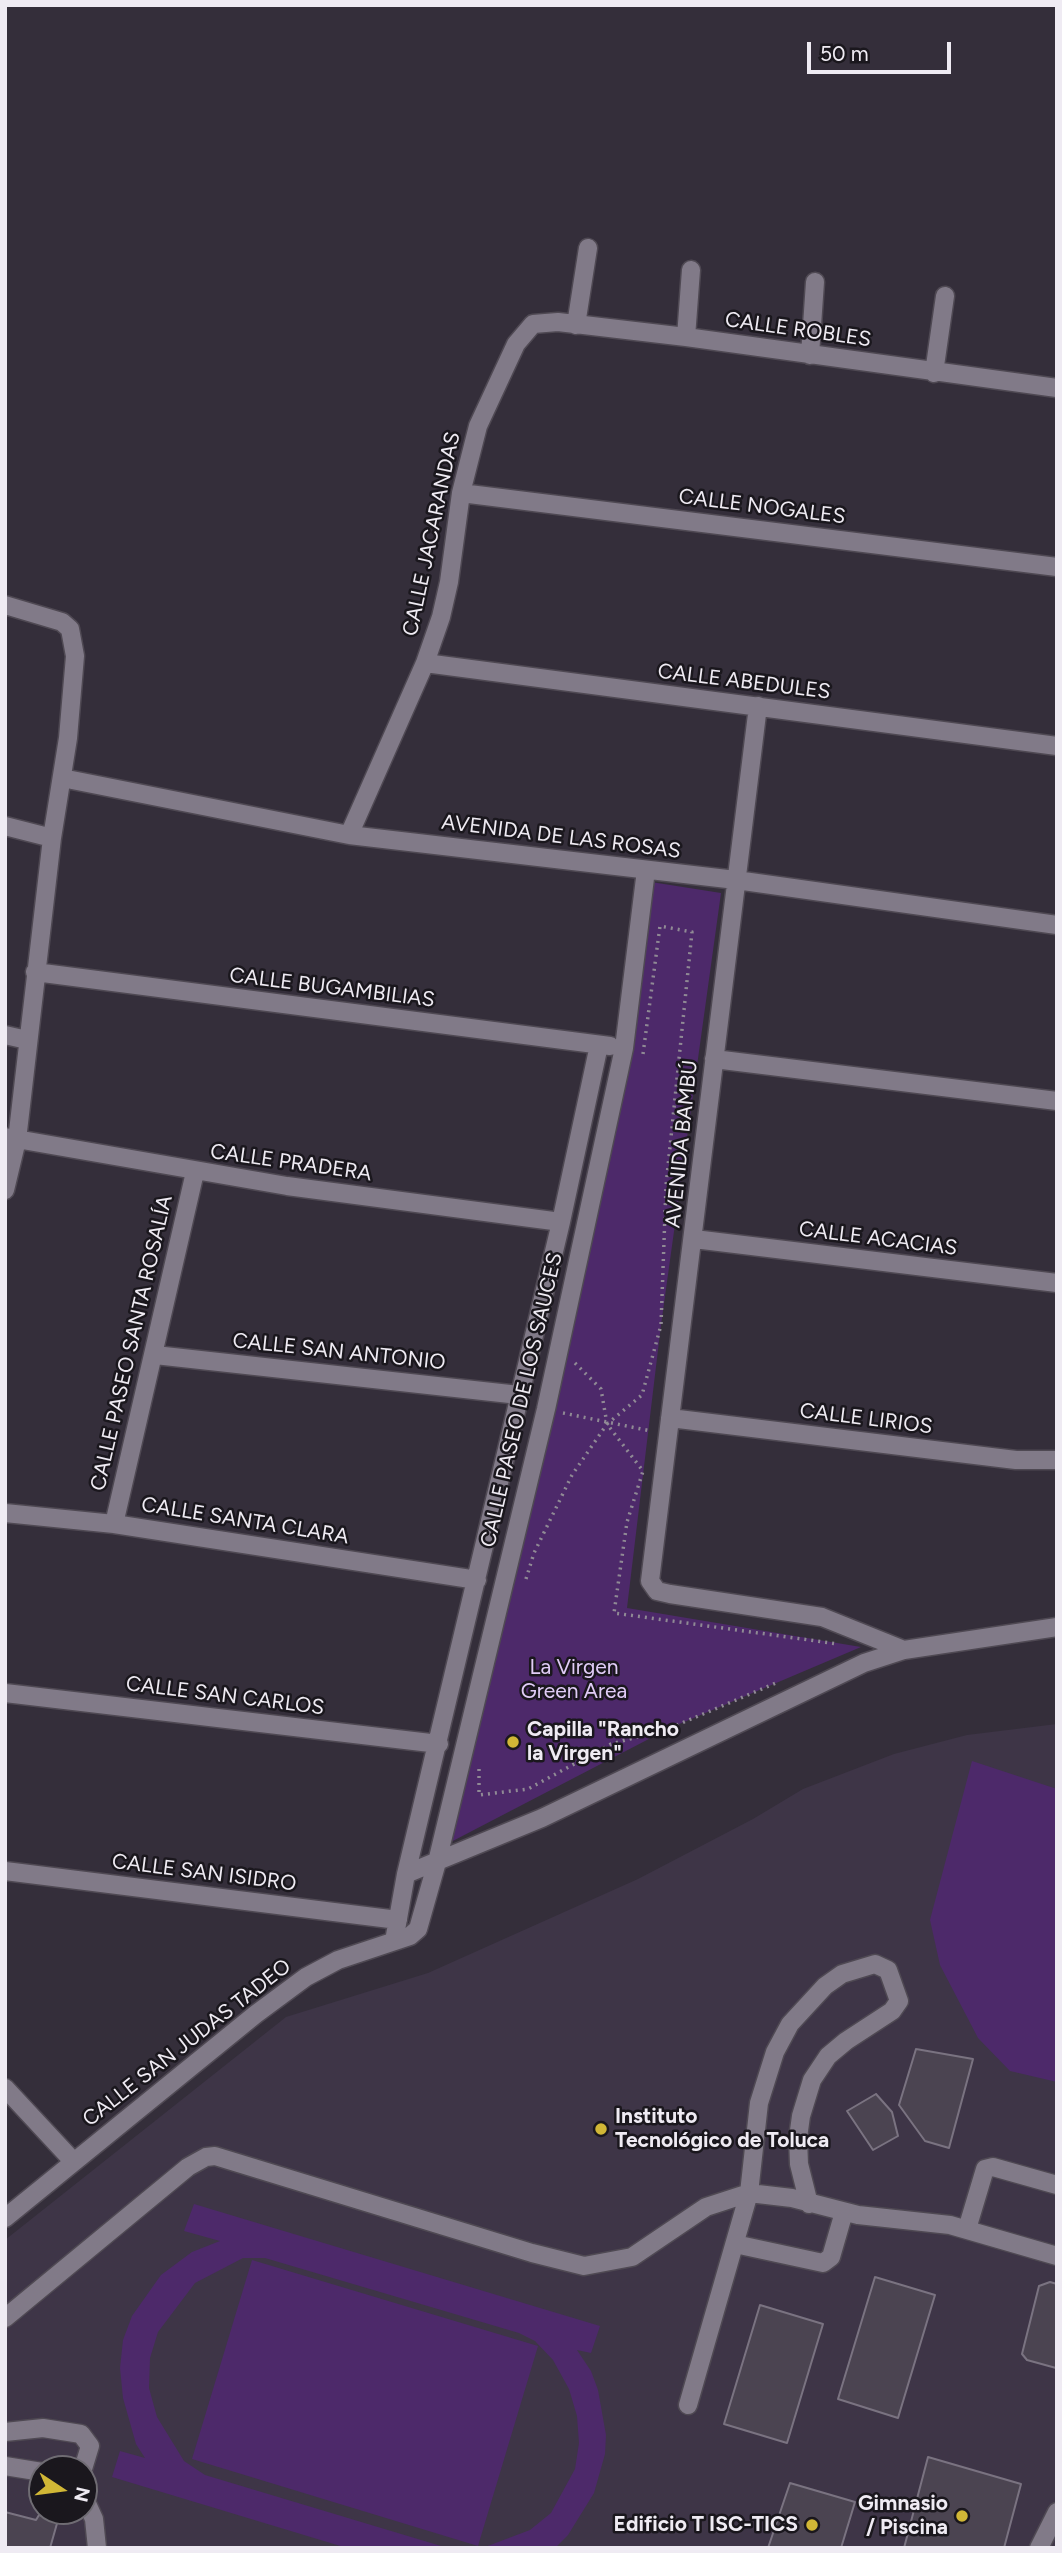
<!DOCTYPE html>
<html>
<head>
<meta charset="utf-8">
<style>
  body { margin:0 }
  #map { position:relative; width:1062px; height:2553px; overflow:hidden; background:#342e3a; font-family:Figtree,sans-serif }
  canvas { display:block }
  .frame { position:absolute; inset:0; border:7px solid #efebf3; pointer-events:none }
  .north { position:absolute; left:28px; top:2455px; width:70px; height:70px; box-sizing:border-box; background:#1a171d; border:2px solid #6f6c73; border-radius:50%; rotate:103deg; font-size:19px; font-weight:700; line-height:28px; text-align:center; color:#efebf3 }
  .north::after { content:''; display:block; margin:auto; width:24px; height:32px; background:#d1b736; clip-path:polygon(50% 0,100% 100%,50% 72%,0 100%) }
  .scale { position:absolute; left:807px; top:42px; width:144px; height:32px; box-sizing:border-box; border:4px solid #efebf3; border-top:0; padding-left:9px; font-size:21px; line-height:24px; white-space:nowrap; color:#efebf3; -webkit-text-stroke:5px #1a171d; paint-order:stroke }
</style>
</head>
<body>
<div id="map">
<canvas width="1062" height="2553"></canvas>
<div class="frame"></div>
<div class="north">N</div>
<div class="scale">50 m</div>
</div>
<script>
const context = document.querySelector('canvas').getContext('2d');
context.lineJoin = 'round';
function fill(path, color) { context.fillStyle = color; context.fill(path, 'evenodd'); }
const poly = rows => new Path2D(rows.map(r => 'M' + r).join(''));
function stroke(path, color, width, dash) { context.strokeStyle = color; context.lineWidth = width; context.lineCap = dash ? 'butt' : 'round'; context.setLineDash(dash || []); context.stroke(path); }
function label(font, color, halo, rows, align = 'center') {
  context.font = font + ' Figtree,sans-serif'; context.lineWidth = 5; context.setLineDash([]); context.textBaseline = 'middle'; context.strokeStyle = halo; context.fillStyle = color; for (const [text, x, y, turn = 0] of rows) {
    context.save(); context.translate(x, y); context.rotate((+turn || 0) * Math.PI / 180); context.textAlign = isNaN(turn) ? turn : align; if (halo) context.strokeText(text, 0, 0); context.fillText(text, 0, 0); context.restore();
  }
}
const built = poly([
  [1057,1724,1057,2548,5,2548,5,2240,286,2017,428,1973,638,1879,753,1819,803,1789,894,1754,967,1735],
  [42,2469,84,2469,84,2511,42,2511]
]);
const green = poly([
  [651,882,721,893,661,1325,627,1608,861,1647,670,1728,447,1844],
  [972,1761,1057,1789,1057,2082,1010,2071,978,2038,940,1965,930,1920],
  [194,2204,600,2326,591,2353,577,2350,591,2371,598,2390,606,2435,605,2454,594,2493,568,2535,555,2548,466,2548,485,2547,530,2530,551,2513,575,2469,579,2443,577,2416,569,2389,553,2360,535,2341,519,2333,265,2258,243,2258,195,2283,158,2332,150,2358,149,2388,157,2417,184,2461,205,2475,441,2546,460,2548,347,2548,112,2477,120,2451,145,2458,136,2444,123,2398,120,2368,123,2340,132,2316,161,2275,192,2252,220,2241,184,2231],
  [252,2260,538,2346,478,2546,192,2459]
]);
const building = poly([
  [916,2049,973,2059,949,2148,925,2141,899,2105,916,2049],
  [876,2094,892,2112,898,2136,873,2150,847,2111,876,2094],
  [875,2277,935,2295,898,2418,838,2399,875,2277],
  [1050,2282,1057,2284,1056,2368,1027,2360,1022,2354,1039,2286,1050,2282],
  [760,2305,823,2324,787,2443,724,2424,760,2305],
  [928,2457,1021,2484,1004,2548,904,2548,928,2457],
  [790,2483,855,2502,841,2548,768,2548,790,2483],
  [5,2512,36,2520,39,2515,58,2520,50,2548,5,2548,5,2512]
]);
const path = poly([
  [575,1363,601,1389,607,1424,643,1471,627,1522,614,1613,838,1644],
  [563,1413,651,1431],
  [607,1424,642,1395,661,1325,666,1186,692,932,660,926,643,1054],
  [526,1579,534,1553,572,1475,607,1424],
  [479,1769,479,1795,528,1789,611,1744,670,1728,776,1683]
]);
const minor = poly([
  [576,325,588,248],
  [686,337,691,270],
  [810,355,815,282],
  [934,373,945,296],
  [461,493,1057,567],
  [5,605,62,622,70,629,75,656,68,738,52,838,17,1140,5,1190],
  [425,663,1057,746],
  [758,706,650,1581,657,1591,670,1594,822,1617,904,1650],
  [62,778,349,835,736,880,1057,925],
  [5,826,52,838],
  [349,835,425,663,441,617,449,582,461,493,478,426,516,344,533,324,558,322,686,337,1057,388],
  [35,972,610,1046],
  [5,1035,27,1040],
  [714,1059,1057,1101],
  [5,1137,287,1186,561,1222],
  [694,1239,1057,1283],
  [155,1355,519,1395],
  [670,1418,1016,1460,1057,1460],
  [5,1513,114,1524,477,1580],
  [114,1524,195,1172],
  [5,1693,439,1744],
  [5,1871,398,1920],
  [406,1874,542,1818,864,1663,904,1650,1057,1627],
  [394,1941,406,1874,561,1222,599,1045],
  [5,2088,73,2161],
  [5,2218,256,2014,306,1977,338,1960,410,1936,418,1929,437,1862,546,1409,624,1048,646,870],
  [967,2229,985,2169,993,2167,1057,2185],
  [735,2244,823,2263,831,2257,844,2212],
  [5,2318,188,2167,206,2157,215,2156,532,2253,584,2266,632,2257,706,2207,749,2193,792,2198,858,2215,950,2225,1057,2256],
  [688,2405,749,2193,759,2103,775,2052,790,2024,825,1986,842,1974,875,1964,888,1970,899,2001,892,2011,846,2041,828,2056,812,2080,801,2116,798,2138,799,2164,809,2204],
  [5,2432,43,2428,81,2434,90,2446,83,2469],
  [5,2466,42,2472],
  [84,2497,94,2519,97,2548],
  [1039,2548,1057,2512]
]);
const markers = [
  [513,1742,7,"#d1b736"],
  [601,2129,7,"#d1b736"],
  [962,2516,7,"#d1b736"],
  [812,2525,7,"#d1b736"]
];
const streetNames = [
  ["CALLE ROBLES",798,330,8],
  ["CALLE NOGALES",762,507,7],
  ["CALLE JACARANDAS",432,534,-78],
  ["CALLE ABEDULES",744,682,7],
  ["AVENIDA DE LAS ROSAS",561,837,7],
  ["CALLE BUGAMBILIAS",332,988,7],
  ["AVENIDA BAMBÚ",682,1144,-84],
  ["CALLE PRADERA",291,1163,8],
  ["CALLE ACACIAS",878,1239,7],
  ["CALLE PASEO SANTA ROSALÍA",132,1343,-77],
  ["CALLE SAN ANTONIO",339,1352,6],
  ["CALLE PASEO DE LOS SAUCES",522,1400,-77],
  ["CALLE LIRIOS",866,1419,7],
  ["CALLE SANTA CLARA",245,1521,9],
  ["CALLE SAN CARLOS",225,1696,7],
  ["CALLE SAN ISIDRO",204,1873,7],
  ["CALLE SAN JUDAS TADEO",187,2043,-38]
];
const parkNames = [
  ["La Virgen",574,1668],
  ["Green Area",574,1692]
];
const poiNames = [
  ["Capilla \"Rancho",527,1730],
  ["la Virgen\"",527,1754],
  ["Instituto",615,2117],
  ["Tecnológico de Toluca",615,2141],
  ["Gimnasio",948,2504,"right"],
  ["/ Piscina",948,2528,"right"],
  ["Edificio T ISC-TICS",798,2525,"right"]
];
fill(built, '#3e3547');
fill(green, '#4d296a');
fill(building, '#4b4451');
stroke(building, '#7a7381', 2);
stroke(minor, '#4f4953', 21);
stroke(path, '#908a95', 3.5, [2, 5]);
stroke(minor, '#817a88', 18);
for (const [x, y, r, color] of markers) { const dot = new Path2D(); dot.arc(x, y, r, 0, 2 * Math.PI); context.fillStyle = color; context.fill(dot); stroke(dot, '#1a171d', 2.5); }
label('21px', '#efebf3', '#1a171d', streetNames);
label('21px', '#e1ccf7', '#1a171d', parkNames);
label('bold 21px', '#efebf3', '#1a171d', poiNames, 'left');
</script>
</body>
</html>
